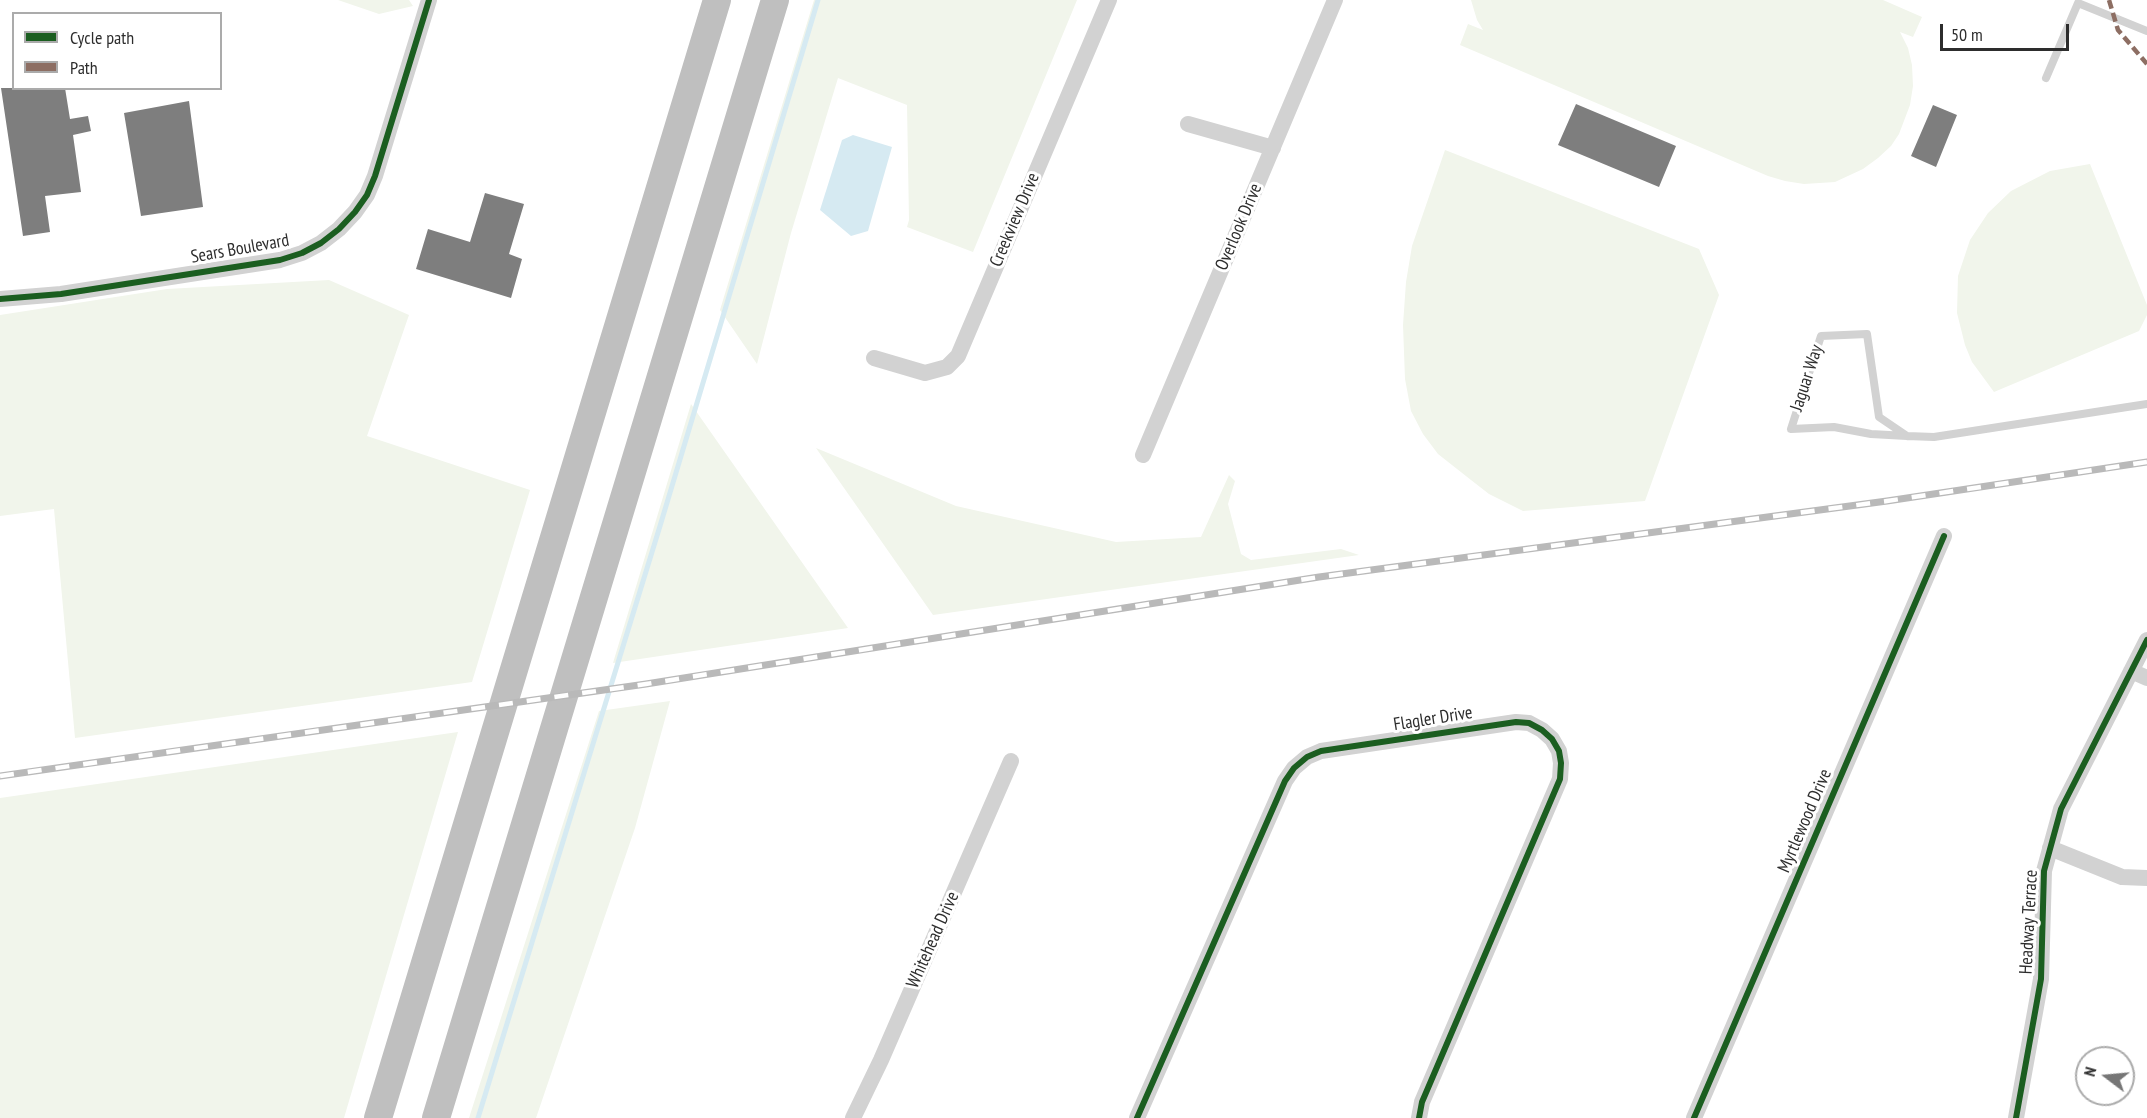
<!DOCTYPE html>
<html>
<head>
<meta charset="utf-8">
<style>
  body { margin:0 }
  #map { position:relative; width:2147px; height:1118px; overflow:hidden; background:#fff; font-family:"PT Sans Narrow",sans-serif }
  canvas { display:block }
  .legend { position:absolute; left:12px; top:12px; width:210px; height:78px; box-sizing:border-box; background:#fff; border:2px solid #ababab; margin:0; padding:8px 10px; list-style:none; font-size:18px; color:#2d2d2d }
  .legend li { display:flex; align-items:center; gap:12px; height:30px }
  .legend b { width:30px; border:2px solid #ababab }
  .north { position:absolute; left:2075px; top:1046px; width:60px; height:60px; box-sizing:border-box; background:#fff; border:2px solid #ababab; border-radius:50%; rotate:286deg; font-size:16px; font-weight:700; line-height:24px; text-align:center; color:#2d2d2d }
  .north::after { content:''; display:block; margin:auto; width:21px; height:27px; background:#767676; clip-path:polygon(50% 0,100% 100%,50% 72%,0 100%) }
  .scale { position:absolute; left:1940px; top:24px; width:129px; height:27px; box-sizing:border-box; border:3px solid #2d2d2d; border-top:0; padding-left:8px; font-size:18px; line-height:21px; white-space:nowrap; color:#2d2d2d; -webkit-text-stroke:4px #fff; paint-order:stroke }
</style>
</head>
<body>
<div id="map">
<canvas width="2147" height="1118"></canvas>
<ul class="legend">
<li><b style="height:8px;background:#1b5e20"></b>Cycle path</li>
<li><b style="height:8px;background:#8d6e63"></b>Path</li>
</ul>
<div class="north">N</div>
<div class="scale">50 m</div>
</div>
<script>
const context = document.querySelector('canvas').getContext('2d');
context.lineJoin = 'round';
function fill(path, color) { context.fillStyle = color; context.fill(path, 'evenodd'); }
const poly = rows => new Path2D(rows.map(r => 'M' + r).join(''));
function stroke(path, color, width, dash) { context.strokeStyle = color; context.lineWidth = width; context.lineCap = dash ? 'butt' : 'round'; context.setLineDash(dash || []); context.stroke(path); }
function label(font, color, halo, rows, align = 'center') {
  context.font = font + ' "PT Sans Narrow",sans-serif'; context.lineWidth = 6; context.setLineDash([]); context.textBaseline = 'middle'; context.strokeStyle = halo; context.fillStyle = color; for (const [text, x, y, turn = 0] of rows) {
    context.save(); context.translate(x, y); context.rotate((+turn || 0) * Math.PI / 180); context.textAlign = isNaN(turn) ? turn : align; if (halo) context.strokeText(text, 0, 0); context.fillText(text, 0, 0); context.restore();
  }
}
const green = poly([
  [338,0,409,0,413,6,379,14],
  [814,0,1077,0,973,252,907,227,909,220,907,105,838,78,791,233,757,364,720,310],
  [1471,0,1883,0,1922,17,1913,37,1900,32,1908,48,1912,65,1913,86,1910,105,1899,134,1891,146,1878,158,1863,169,1835,182,1804,184,1785,181,1768,176,1460,45,1468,24,1483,30,1477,20],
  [1445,150,1699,249,1719,295,1645,501,1523,511,1489,494,1471,480,1438,454,1423,434,1411,411,1405,379,1403,325,1406,282,1412,246],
  [2090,164,2147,305,2147,315,2139,331,1994,392,1972,362,1965,345,1957,313,1958,276,1970,240,1988,213,2011,191,2050,171],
  [329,280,409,315,367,436,530,490,472,682,75,738,54,509,0,516,0,315,167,289],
  [691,404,848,628,613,663],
  [816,448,956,506,1116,542,1201,537,1229,475,1235,481,1228,504,1241,554,1251,560,1341,549,1359,555,933,615],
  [670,701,635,828,536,1118,469,1118,599,711],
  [458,732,344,1118,0,1118,0,798]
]);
const water = poly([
  [853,135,892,147,868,231,851,236,820,210,842,140]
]);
const stream = poly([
  [478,1118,660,526,818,0]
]);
const building = poly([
  [1,88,65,88,70,119,88,116,91,131,73,135,81,192,45,196,50,232,23,236],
  [189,101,203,207,141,216,124,113],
  [1576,104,1676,146,1659,187,1558,145],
  [1933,105,1957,115,1936,167,1911,156],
  [485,193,524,204,509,254,522,259,511,298,416,269,428,229,470,242]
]);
const service = poly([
  [2046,78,2078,3,2147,31],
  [1907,436,1879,417,1867,334,1821,336,1791,429,1834,427,1871,434,1907,436,1934,437,2147,404]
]);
const minor = poly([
  [1188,124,1273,148],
  [0,299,61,294,280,260,302,253,321,243,339,229,355,212,367,195,375,176,429,0],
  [874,358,925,373,947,367,958,356,1109,0],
  [1143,455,1335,0],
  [2131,671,2147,678],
  [2050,848,2122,877,2147,878],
  [853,1118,881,1060,1011,761],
  [1137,1118,1285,781,1294,768,1307,757,1321,751,1516,722,1529,723,1542,730,1552,739,1559,751,1561,763,1560,779,1422,1102,1419,1118],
  [1694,1118,1944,536],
  [2016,1118,2041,979,2044,871,2061,809,2147,640]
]);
const motorway = poly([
  [378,1118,717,0],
  [436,1118,775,0]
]);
const rail = poly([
  [0,776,646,684,1319,577,1887,501,2147,462]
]);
const quiet = poly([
  [2109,0,2118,30,2147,64]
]);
const cycleway = poly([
  [0,299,61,294,280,260,302,253,321,243,339,229,355,212,367,195,375,176,429,0],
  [1137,1118,1285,781,1294,768,1307,757,1321,751,1516,722,1529,723,1542,730,1552,739,1559,751,1561,763,1560,779,1422,1102,1419,1118],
  [1694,1118,1944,536],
  [2016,1118,2041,979,2044,871,2061,809,2147,640]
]);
const streetNames = [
  ["Creekview Drive",1015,220,-67],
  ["Overlook Drive",1239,227,-67],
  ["Sears Boulevard",240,249,-10],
  ["Jaguar Way",1807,378,-72],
  ["Flagler Drive",1433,719,-9],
  ["Myrtlewood Drive",1805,821,-67],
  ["Headway Terrace",2029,922,-87],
  ["Whitehead Drive",933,940,-66]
];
fill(green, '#f1f5eb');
fill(water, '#d6eaf2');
stroke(stream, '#d6eaf2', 5);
fill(building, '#7e7e7e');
stroke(service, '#d2d2d2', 8);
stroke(minor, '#d2d2d2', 16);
stroke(motorway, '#bfbfbf', 28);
stroke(rail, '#b9b9b9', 7);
stroke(rail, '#fff', 4.5, [14]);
stroke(quiet, '#8d6e63', 4.5, [9, 4.5]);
stroke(cycleway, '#1b5e20', 6);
label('18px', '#2d2d2d', '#fff', streetNames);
</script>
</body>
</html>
